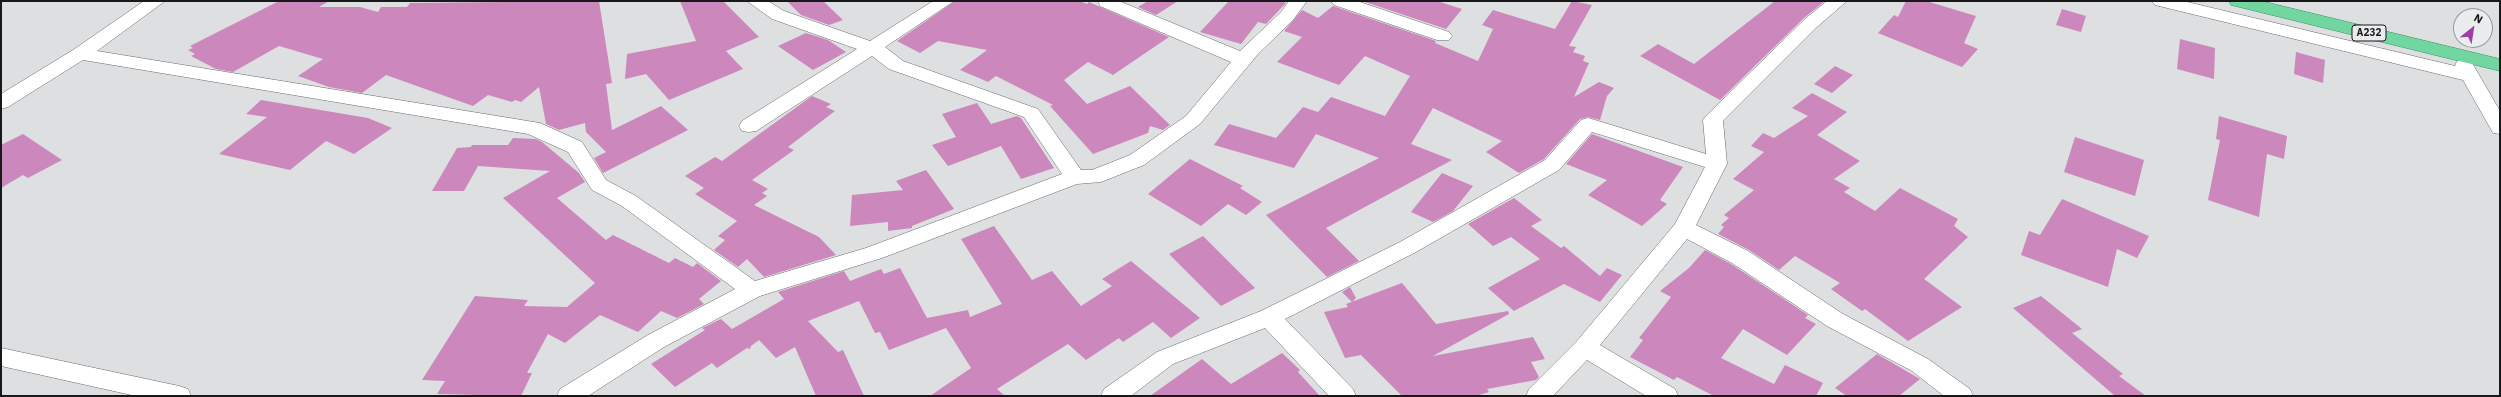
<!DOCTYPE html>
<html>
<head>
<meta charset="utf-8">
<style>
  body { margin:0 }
  #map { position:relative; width:2501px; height:397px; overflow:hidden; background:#dddfe1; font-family:"IBM Plex Sans",sans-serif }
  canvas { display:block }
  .frame { position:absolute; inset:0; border:2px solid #171819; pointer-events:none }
  .north { position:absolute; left:2453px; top:8px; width:40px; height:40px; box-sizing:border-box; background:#ebecee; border:1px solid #969799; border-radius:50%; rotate:30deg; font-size:11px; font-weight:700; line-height:16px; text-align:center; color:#171819 }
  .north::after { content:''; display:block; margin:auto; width:14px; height:18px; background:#9d3ea7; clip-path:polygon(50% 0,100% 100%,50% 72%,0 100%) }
</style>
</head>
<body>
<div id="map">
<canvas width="2501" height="397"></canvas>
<div class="frame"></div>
<div class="north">N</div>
</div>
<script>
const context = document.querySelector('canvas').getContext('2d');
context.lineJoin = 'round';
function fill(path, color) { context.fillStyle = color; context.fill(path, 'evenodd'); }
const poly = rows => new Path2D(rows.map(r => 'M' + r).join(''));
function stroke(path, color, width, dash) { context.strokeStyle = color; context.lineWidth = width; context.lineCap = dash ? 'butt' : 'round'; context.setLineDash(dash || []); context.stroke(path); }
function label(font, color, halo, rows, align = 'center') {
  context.font = font + ' "IBM Plex Sans",sans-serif'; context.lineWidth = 3; context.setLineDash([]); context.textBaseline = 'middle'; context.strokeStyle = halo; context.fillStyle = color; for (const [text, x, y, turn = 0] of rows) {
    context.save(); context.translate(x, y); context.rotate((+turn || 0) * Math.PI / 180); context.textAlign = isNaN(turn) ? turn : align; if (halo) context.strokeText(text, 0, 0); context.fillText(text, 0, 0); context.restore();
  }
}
const building = poly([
  [279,1,329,1,319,7,360,7,378,12,381,7,407,7,410,3,599,1,612,83,606,84,612,130,661,106,688,130,603,173,594,158,606,152,586,132,585,123,559,130,546,124,539,87,521,102,515,100,512,102,488,95,473,106,386,75,362,93,329,87,298,76,323,59,279,46,233,72,216,69,191,56,195,54,188,50,193,48,190,46],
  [680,1,723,1,759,37,726,51,743,69,669,100,646,74,625,79,627,54,696,41],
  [787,1,823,1,843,20,829,25,801,15],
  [955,1,1079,1,1087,4,1089,2,1169,37,1113,75,1088,62,1064,80,1087,104,1130,86,1170,125,1163,130,1150,126,1148,133,1093,154,1050,106,1053,105,996,76,988,82,960,70,987,50,938,41,920,53,897,41],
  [1148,1,1178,1,1156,15,1138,7],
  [1229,1,1282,1,1286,3,1266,24,1258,22,1241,44,1200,32],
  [1362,1,1437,1,1462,9,1446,29],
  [1572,1,1592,5,1569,46,1576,47,1573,52,1585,56,1583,61,1589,63,1574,97,1599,82,1614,88,1607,96,1600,120,1588,117,1580,119,1544,159,1519,173,1486,152,1502,141,1433,108,1411,144,1452,160,1326,228,1359,261,1327,277,1266,215,1379,158,1316,134,1294,168,1214,145,1229,124,1276,138,1303,107,1318,112,1331,97,1385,116,1410,76,1365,56,1339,85,1277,62,1302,37,1284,31,1302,10,1318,18,1333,6,1436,41,1435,43,1478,61,1493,29,1482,25,1493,10,1555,29],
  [1775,1,1825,1,1804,18,1720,100,1640,56,1658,44,1694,64],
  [1906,1,1926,1,1976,16,1964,43,1978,49,1962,67,1878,33,1894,15,1898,17],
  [2062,9,2086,16,2081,32,2056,25],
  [806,33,828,40,846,52,813,70,778,46],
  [2180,39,2215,48,2214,79,2177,69],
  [2296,52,2325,60,2323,83,2294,74],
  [1835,66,1853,75,1832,93,1814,84],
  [1812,93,1847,112,1817,135,1860,161,1834,179,1850,188,1844,192,1875,211,1900,188,1958,219,1954,226,1968,237,1924,279,1962,307,1908,341,1865,309,1862,311,1831,289,1840,283,1795,256,1779,270,1749,250,1718,234,1724,227,1721,225,1729,218,1724,215,1754,190,1733,179,1764,152,1751,146,1763,133,1774,138,1808,116,1792,108],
  [812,96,831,104,826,107,835,111,788,147,794,150,752,180,768,189,762,193,767,196,754,205,819,237,836,255,764,277,747,259,738,267,714,250,725,240,718,236,737,221,695,194,704,188,685,176,715,157,722,161],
  [261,100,368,118,392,128,354,154,326,141,290,170,219,154,267,117,246,114],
  [977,103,991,124,1017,116,1021,118,1054,168,1021,179,1001,146,948,166,932,145,956,137,942,114],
  [2219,116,2287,136,2284,159,2267,154,2259,217,2208,200,2220,140,2216,139],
  [23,134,62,160,28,178,23,175,1,188,1,145],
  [1592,134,1683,167,1660,200,1667,204,1642,226,1588,195,1607,180,1566,164],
  [2075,137,2144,160,2135,196,2064,172],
  [513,138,536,139,542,142,579,173,585,182,557,198,606,240,613,235,669,263,675,258,693,267,697,263,721,281,699,299,704,304,677,318,661,311,638,332,600,315,565,343,548,334,527,373,532,373,521,396,437,394,445,381,422,380,475,296,528,300,524,306,567,307,595,283,503,198,550,171,478,166,464,191,432,191,457,148,471,147,472,145,508,145],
  [1190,159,1243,186,1240,188,1262,202,1246,215,1228,204,1201,226,1148,194],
  [926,170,954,209,912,226,912,228,888,231,888,222,850,226,852,195,903,190,896,181],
  [1442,173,1473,186,1453,211,1433,222,1411,212],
  [1514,198,1542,220,1531,226,1561,248,1564,246,1600,276,1607,268,1622,275,1600,302,1564,284,1514,311,1488,288,1540,259,1511,237,1493,246,1468,224],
  [2062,199,2149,236,2137,258,2117,249,2108,287,2021,255,2029,231,2040,235],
  [994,226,1032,280,1052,271,1081,306,1112,286,1102,279,1131,261,1200,318,1171,338,1153,322,1123,342,1119,338,1086,360,1068,344,997,389,1005,396,930,396,971,368,946,328,889,350,880,332,875,333,859,301,808,321,838,352,843,350,864,396,816,396,795,347,776,358,759,340,751,346,750,349,747,348,717,368,712,363,675,387,651,364,705,330,702,328,721,319,732,329,784,299,778,292,844,271,850,281,881,269,884,274,900,268,927,318,968,310,970,317,1002,304,961,239],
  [1203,236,1255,288,1221,306,1169,254],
  [1705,250,1731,264,1808,315,1805,318,1816,324,1787,355,1743,329,1721,358,1774,384,1785,365,1823,383,1816,396,1714,396,1677,377,1674,380,1630,357,1643,340,1639,338,1671,297,1660,291,1689,268],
  [1402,283,1436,324,1508,311,1509,314,1433,356,1533,337,1545,359,1531,362,1539,377,1536,380,1487,389,1489,392,1476,396,1402,396,1361,355,1345,358,1324,312,1348,307,1346,304],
  [1350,287,1356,298,1352,302,1342,292],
  [2041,296,2082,329,2072,333,2123,374,2119,376,2146,396,2115,396,2013,308],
  [1282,353,1300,370,1298,372,1320,396,1150,396,1202,359,1231,384],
  [1877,354,1920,379,1899,396,1847,396,1835,388]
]);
const minor = poly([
  [144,1,165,1,97,51,540,123,582,142,606,180,636,196,755,281,866,248,1062,174,1024,117,889,69,872,56,756,131,749,132,742,131,739,126,742,121,857,49,772,19,747,1,768,1,784,11,870,41,933,1,954,1,885,47,903,61,1038,109,1081,170,1092,170,1130,155,1186,116,1231,62,1100,6,1098,1,1119,1,1240,51,1281,12,1289,1,1307,1,1293,20,1258,54,1200,124,1144,165,1101,182,1077,184,882,258,760,296,664,347,588,396,557,396,560,389,648,335,735,289,622,206,592,190,568,152,528,134,83,60,8,107,1,109,1,94,73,50,144,1],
  [1331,1,1357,1,1449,32,1452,36,1449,40,1437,40,1334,5,1331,1],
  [1827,1,1847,1,1817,27,1723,121,1727,164,1696,225,1748,251,1843,314,1928,359,1970,389,1973,396,1944,396,1912,371,1827,326,1732,263,1687,239,1600,345,1675,389,1678,396,1646,396,1587,360,1553,396,1526,396,1529,389,1577,341,1675,224,1705,167,1592,132,1559,170,1416,252,1285,319,1353,389,1356,396,1329,396,1265,328,1173,364,1131,396,1101,396,1104,389,1157,352,1261,311,1400,242,1545,160,1581,120,1588,118,1595,120,1706,154,1703,120,1706,116,1805,19,1827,1],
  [2152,1,2183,1,2455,66,2457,61,2471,61,2500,111,2500,134,2493,133,2463,80,2155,5,2152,1],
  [1,348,179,386,188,389,191,396,136,396,1,366,1,348]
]);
const trunk = poly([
  [2229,1,2261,1,2500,59,2500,71,2231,5,2229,1]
]);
const shields = [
  [2369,33,34]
];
const shieldNames = [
  ["A232",2369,33]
];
fill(building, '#cc88bd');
stroke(minor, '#696a6b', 1);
stroke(trunk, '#3b8d61', 1);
fill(minor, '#fff');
fill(trunk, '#72d6a0');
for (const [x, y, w] of shields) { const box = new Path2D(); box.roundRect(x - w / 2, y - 8, w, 16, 3); context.fillStyle = '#ebecee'; context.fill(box); stroke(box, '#171819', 1); }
label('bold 10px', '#171819', null, shieldNames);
</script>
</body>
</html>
